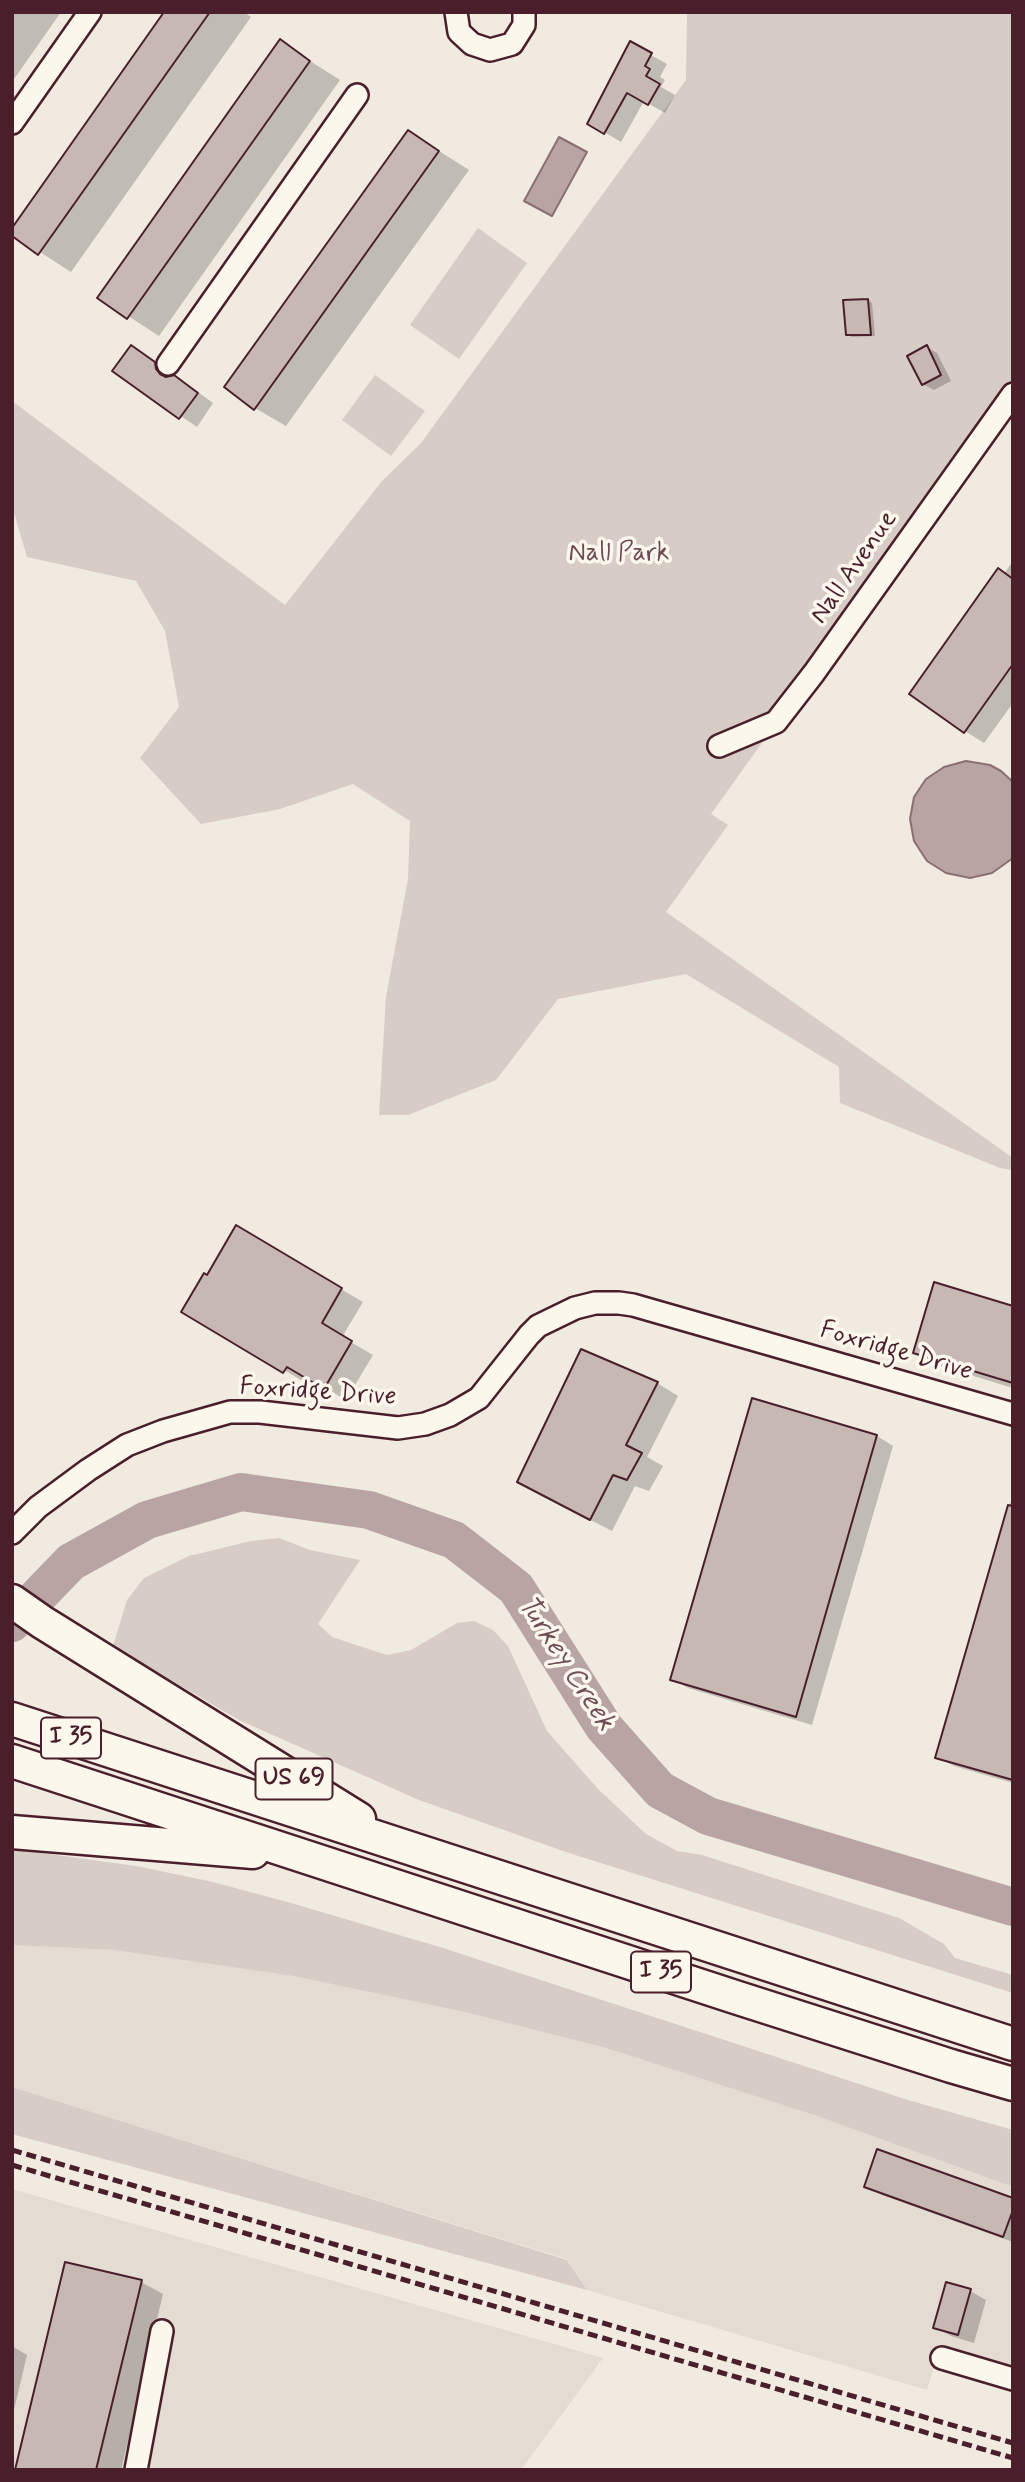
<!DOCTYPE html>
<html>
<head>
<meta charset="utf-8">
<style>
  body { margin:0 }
  #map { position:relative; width:1025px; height:2482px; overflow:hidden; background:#f0eae0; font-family:Mynerve,sans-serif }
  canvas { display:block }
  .frame { position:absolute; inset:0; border:14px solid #4a1f2b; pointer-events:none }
</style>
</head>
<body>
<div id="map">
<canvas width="1025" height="2482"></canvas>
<div class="frame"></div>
</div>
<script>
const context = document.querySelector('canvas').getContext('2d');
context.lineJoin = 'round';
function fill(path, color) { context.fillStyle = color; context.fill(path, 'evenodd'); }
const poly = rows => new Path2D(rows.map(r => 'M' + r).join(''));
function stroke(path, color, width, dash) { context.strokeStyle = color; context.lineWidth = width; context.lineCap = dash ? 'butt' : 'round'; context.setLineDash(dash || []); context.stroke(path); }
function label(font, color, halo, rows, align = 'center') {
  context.font = font + ' Mynerve,sans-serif'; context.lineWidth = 7; context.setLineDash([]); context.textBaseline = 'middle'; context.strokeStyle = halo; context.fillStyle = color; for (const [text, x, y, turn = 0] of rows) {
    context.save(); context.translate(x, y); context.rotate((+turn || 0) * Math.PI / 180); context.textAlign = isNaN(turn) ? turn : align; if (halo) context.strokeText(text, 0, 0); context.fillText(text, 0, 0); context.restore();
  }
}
const built = poly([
  [12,1945,114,1950,293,1976,459,2011,606,2048,817,2116,1013,2187,1013,2368,940,2347,927,2390,587,2290,567,2259,12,2087],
  [12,2189,603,2358,521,2470,12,2470]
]);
const green = poly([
  [687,12,1013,12,1013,392,711,814,728,825,666,912,1013,1158,1013,1170,1000,1168,840,1103,839,1067,686,974,558,999,496,1080,408,1115,379,1115,386,997,408,879,410,821,353,784,280,809,201,824,140,758,179,707,165,631,136,581,27,557,12,506,12,401,285,605,382,481,421,443,686,80],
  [478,228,527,263,459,359,410,325],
  [375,375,425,411,391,456,342,420],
  [279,1538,310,1550,360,1560,318,1624,332,1637,387,1655,411,1650,457,1623,474,1621,493,1630,508,1646,547,1731,598,1789,646,1834,677,1851,702,1855,899,1918,944,1944,955,1958,1013,1975,1013,1993,569,1853,419,1800,239,1720,113,1646,127,1600,144,1578,189,1556,251,1541],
  [12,1849,136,1866,213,1882,291,1903,443,1948,908,2100,1013,2130,1013,2187,817,2116,606,2048,460,2011,293,1976,114,1950,12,1945],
  [12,2087,567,2260,587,2290,12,2134]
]);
const water = poly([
  [559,137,587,152,552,216,524,201,559,137],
  [966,761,990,765,1001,771,1013,782,1013,858,992,873,970,878,946,873,927,861,914,841,910,819,914,797,926,779,944,767,966,761]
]);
const shadow = poly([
  [12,12,61,12,12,82],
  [167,12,244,12,251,17,71,272,12,234],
  [280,42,340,80,159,336,99,297],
  [631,44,667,64,660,77,665,80,661,87,675,95,665,113,644,101,621,142,589,123],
  [409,132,469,170,286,426,255,408],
  [868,300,872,303,875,336,852,337,847,334],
  [132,347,171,373,172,378,191,387,213,403,197,427,115,371],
  [927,347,937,353,951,381,934,390,923,384],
  [1013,561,1013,703,984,743,965,731,1004,574],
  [237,1228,363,1302,342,1337,373,1355,346,1400,309,1378,306,1383,184,1311,208,1277],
  [1013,1307,1013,1388,937,1365,915,1353],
  [657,1383,678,1396,647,1457,663,1466,649,1491,635,1486,612,1531,540,1494],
  [753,1400,877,1436,893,1446,812,1725,688,1688,672,1679],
  [1013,1494,1013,1783,954,1766,937,1757],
  [866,2186,1013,2200,1013,2242,882,2195],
  [141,2282,163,2294,121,2470,22,2470],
  [970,2291,986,2300,974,2343,951,2336,935,2327],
  [12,2346,27,2355,12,2418]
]);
const river = poly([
  [12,1623,71,1562,147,1520,241,1492,369,1510,454,1540,516,1588,604,1727,660,1790,708,1816,1013,1907]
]);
const building = poly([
  [164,12,210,12,38,255,12,236,12,228,164,12],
  [280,39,310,61,127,319,97,298,280,39],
  [630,41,652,53,645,66,650,69,646,76,660,84,648,105,627,93,604,134,587,124,630,41],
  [408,130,439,151,254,410,224,387,408,130],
  [868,299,871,335,846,335,843,300,868,299],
  [131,345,155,362,156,369,160,374,166,377,174,375,198,393,179,419,112,371,131,345],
  [927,345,941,375,922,385,907,356,927,345],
  [998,568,1013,579,1013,664,964,733,909,694,998,568],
  [236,1225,342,1288,322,1323,352,1341,324,1389,287,1367,283,1373,181,1312,204,1273,207,1275,236,1225],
  [934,1282,1013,1306,1013,1383,913,1353,934,1282],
  [581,1349,658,1382,626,1445,642,1453,627,1480,613,1475,590,1520,517,1482,581,1349],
  [752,1398,877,1435,796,1717,670,1680,752,1398],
  [1008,1505,1013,1506,1013,1780,935,1758,1008,1505],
  [877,2149,1013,2198,1013,2210,1003,2237,864,2187,877,2149],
  [65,2262,142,2280,96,2470,15,2470,65,2262],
  [946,2282,971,2289,958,2335,933,2328,946,2282]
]);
const minor = poly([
  [456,12,459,32,472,44,490,50,512,44,524,25,524,12],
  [12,123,90,12],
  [168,364,357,95],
  [719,746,776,722,814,673,1013,394],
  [12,1533,38,1507,88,1470,127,1445,163,1431,230,1412,260,1412,398,1428,425,1424,450,1415,479,1398,529,1335,538,1326,575,1308,595,1303,619,1303,633,1305,1013,1414],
  [942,2358,1013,2379],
  [136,2470,162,2331]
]);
const highway = poly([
  [12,1601,42,1622,359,1819],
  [12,1719,1013,2044],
  [12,1761,735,1997,951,2066,1013,2084],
  [12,1832,253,1852]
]);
const rail = poly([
  [12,2150,1013,2443],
  [12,2165,1013,2458]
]);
const shields = [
  [71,1738,60],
  [294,1779,77],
  [661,1972,60]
];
const shieldNames = [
  ["I 35",71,1738],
  ["US 69",294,1779],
  ["I 35",661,1972]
];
const parkNames = [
  ["Nall Park",619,555]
];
const streetNames = [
  ["Nall Avenue",855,568,-55],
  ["Foxridge Drive",896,1352,16],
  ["Foxridge Drive",318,1393,4]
];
const waterNames = [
  ["Turkey Creek",565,1664,57]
];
fill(built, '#e4dbd2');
fill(green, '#d8ccc6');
fill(water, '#b8a4a2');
stroke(water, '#8c6f72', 2);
fill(shadow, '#0003');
stroke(river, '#b8a4a2', 38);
fill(building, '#c8b8b3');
stroke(building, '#4a1f2b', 2);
stroke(minor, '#4a1f2b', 26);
stroke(highway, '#4a1f2b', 37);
stroke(minor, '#fbf7ec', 21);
stroke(highway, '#fbf7ec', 32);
stroke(rail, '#4a1f2b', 5, [10, 5]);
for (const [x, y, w] of shields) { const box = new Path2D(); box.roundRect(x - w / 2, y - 20.5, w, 41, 5); context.fillStyle = '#fbf7ec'; context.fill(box); stroke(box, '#4a1f2b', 2); }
label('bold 24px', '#4a1f2b', null, shieldNames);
label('26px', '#6e4a52', '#fbf7ec', parkNames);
label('26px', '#4a1f2b', '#fbf7ec', streetNames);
label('italic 28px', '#704e55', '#fbf7ec', waterNames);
</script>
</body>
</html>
